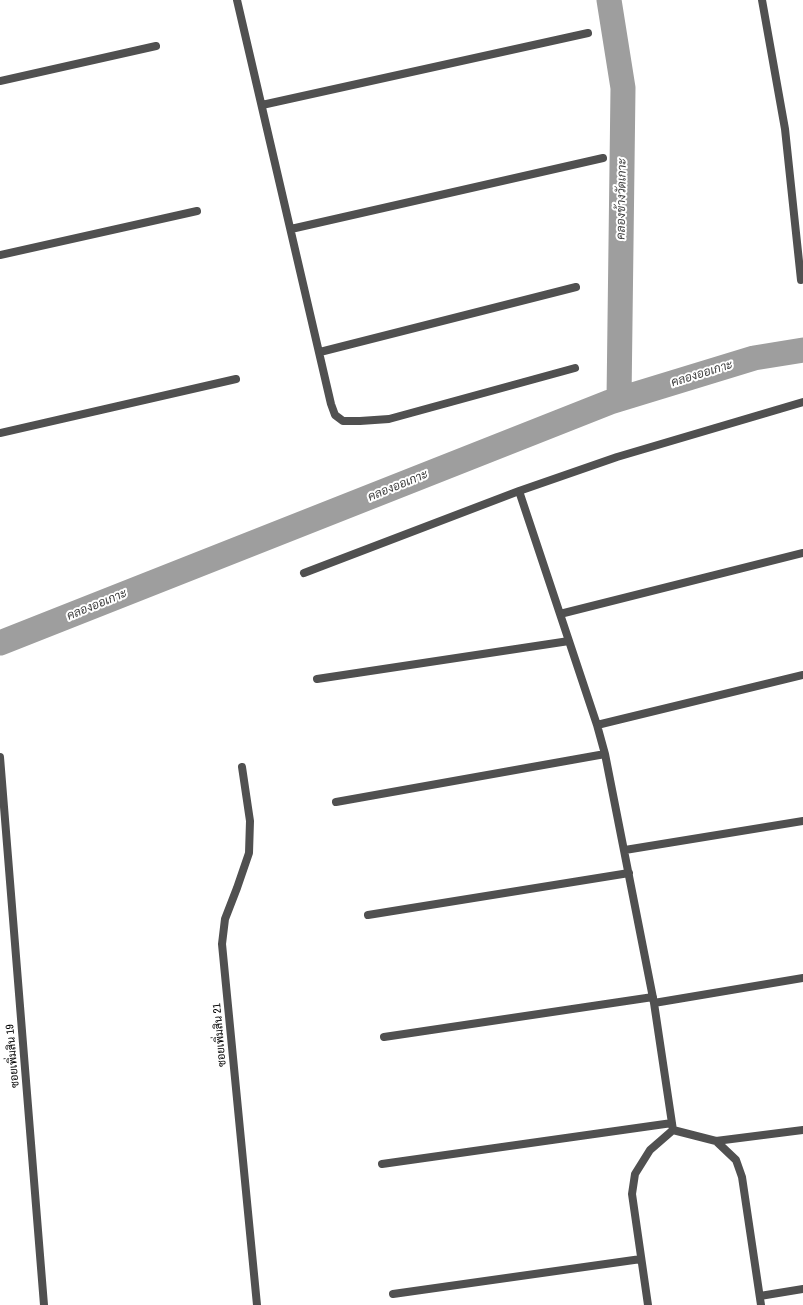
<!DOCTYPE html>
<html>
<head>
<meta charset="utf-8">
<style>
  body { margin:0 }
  canvas { display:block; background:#fff }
</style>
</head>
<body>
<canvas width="803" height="1305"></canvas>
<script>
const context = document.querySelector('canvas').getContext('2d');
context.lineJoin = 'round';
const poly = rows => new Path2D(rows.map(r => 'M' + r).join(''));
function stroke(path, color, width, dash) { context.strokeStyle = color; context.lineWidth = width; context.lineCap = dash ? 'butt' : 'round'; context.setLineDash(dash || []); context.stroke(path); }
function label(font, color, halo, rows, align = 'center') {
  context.font = font + ' "Archivo Narrow",Sarabun,sans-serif'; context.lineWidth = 4; context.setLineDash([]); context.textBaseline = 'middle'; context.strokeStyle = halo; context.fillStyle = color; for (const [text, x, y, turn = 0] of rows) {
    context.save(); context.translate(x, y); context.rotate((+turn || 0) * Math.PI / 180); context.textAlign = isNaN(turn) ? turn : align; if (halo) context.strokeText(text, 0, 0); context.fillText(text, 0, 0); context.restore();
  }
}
const canal = poly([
  [609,0,623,88,619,399],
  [0,643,610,402,754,358,803,350]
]);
const street = poly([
  [237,0,331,404,335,415,343,421,360,421,389,419,575,368],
  [762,0,785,129,801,280],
  [0,81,156,46],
  [262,105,588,33],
  [291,229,603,158],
  [0,255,197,211],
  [320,352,576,287],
  [0,433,236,379],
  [519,491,597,725,605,754,654,1003,673,1130],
  [304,573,519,491,617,457,803,402],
  [560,614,803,553],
  [317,679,569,641],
  [597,725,803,675],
  [0,757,44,1305],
  [242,767,250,821,249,853,237,888,225,919,222,944,257,1305],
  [336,802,605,754],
  [625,850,803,821],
  [368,915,629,873],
  [654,1003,803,978],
  [384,1037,653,997],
  [716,1141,803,1130],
  [382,1164,672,1123],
  [393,1294,641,1259],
  [760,1296,803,1289],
  [648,1305,632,1194,635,1174,650,1150,673,1130,716,1141,736,1160,742,1177,761,1305]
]);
const streetNames = [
  ["ซอยเพิ่มสิน 21",220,1035,-95],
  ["ซอยเพิ่มสิน 19",13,1056,-95]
];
const waterNames = [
  ["คลองข้างวัดเกาะ",622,199,-89],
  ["คลองออเกาะ",702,374,-17],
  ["คลองออเกาะ",398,486,-22],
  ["คลองออเกาะ",97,605,-22]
];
stroke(canal, '#9e9e9e', 25);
stroke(street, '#505050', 8);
label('11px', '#000', '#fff', streetNames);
label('italic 12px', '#3f3f3f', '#fff', waterNames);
</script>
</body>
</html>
